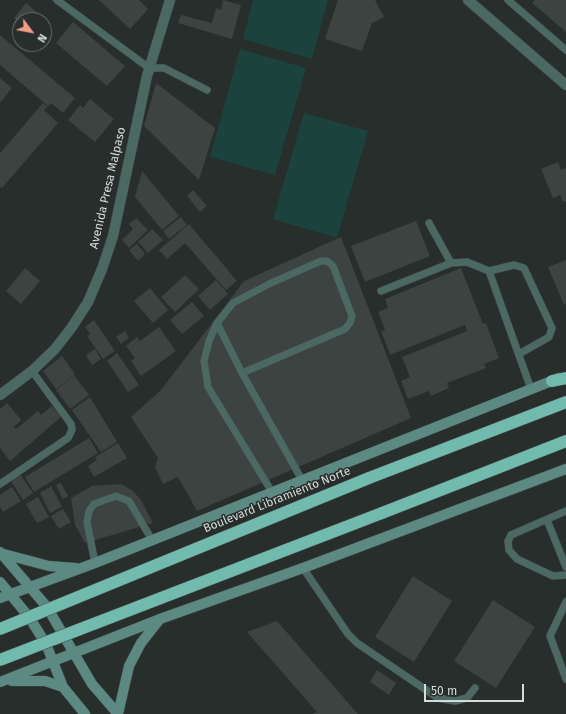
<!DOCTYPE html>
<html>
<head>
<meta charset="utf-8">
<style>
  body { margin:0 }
  #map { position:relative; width:566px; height:714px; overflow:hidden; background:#272e2c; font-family:"Fira Sans",sans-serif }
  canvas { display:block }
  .north { position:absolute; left:12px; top:12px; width:40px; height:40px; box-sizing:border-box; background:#272e2c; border:1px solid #6d7372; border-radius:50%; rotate:122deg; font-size:11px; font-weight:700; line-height:16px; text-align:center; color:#d7dbda }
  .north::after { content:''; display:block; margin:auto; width:14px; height:18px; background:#f49e8a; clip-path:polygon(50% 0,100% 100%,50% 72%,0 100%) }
  .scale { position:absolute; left:424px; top:684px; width:100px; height:18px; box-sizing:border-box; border:2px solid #d7dbda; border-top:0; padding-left:5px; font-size:12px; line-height:14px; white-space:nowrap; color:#d7dbda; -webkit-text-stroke:3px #272e2c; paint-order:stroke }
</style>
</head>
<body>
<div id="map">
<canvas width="566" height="714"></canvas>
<div class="north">N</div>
<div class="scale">50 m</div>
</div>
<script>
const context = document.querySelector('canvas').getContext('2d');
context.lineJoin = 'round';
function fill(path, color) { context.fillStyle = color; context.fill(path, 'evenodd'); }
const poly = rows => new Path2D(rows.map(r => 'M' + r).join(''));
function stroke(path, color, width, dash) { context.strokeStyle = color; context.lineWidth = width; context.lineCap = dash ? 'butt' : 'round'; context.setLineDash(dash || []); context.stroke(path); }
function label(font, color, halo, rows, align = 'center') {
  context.font = font + ' "Fira Sans",sans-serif'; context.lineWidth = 3; context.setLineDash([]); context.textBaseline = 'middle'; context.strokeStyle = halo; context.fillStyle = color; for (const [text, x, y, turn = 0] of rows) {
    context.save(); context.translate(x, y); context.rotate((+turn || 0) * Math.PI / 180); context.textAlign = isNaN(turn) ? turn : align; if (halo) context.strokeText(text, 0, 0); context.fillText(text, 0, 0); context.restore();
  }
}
const green = poly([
  [253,0,328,0,312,59,243,39],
  [240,49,306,68,275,175,210,157],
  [304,113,368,131,337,238,273,219]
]);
const building = poly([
  [99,0,139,0,148,9,130,29],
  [223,0,241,5,232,39,178,23,181,15,212,23,216,8,221,10],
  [338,0,375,0,384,17,372,23,362,51,325,39],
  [535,0,566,0,566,32,532,3],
  [26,3,47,21,44,25,44,20,20,20,20,23,14,18],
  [73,22,125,66,107,86,56,43],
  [0,35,75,98,63,113,51,103,48,106,0,65],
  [0,78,12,88,0,103],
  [156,83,215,128,199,180,144,126],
  [90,99,114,119,95,142,68,120,80,105,83,108],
  [43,103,48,107,44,110,58,123,2,188,0,187,0,153],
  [558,162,561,170,566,168,566,201,563,202,560,195,553,198,541,169],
  [142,171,179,216,162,230,135,197],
  [193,190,207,206,200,212,187,196],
  [181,217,187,225,169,239,163,231],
  [136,218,148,230,129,248,122,240,133,229,129,224],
  [416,221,430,256,365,282,351,246],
  [189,224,237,281,226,290,185,243,167,259,159,250],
  [152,229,163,240,148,253,138,242],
  [341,237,411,418,197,511,178,477,163,484,155,467,158,458,131,417,161,390,244,281],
  [137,244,145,254,138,261,129,250],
  [566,260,566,304,564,305,548,267],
  [25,268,40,281,21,304,6,291],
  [461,268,483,324,486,323,499,358,484,364,486,368,447,383,449,388,431,396,429,391,408,399,401,381,410,377,402,357,467,331,465,325,390,355,381,331,385,330,378,312,388,308,385,299],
  [185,275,199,289,175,312,161,297],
  [216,280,228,294,210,310,198,296],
  [150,288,168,310,153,323,134,301],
  [192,302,204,316,182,334,170,320],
  [94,320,115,351,103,359,87,336,90,334,85,327],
  [159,327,176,351,141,376,131,361,135,358,126,346,137,337,140,341],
  [125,331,129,338,121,344,116,337],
  [95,349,101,359,92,365,86,355],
  [117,353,139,385,128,392,107,361],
  [62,356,75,374,56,389,43,371],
  [74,375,89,395,70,409,56,390],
  [90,397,117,442,101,452,72,410],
  [7,403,21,420,14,427,16,429,38,411,41,415,52,406,61,417,10,461,0,448,0,409],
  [89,438,98,453,34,492,25,477],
  [118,443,127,458,94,477,88,466,97,460,95,457],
  [20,474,33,493,23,500,11,481],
  [61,483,68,496,63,499,56,485],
  [121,484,133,491,141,500,153,523,85,543,75,525,71,498,92,486],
  [51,486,62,507,50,513,40,493],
  [12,487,21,501,3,512,0,507,0,495],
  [38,497,49,517,37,523,26,504],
  [63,509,71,522,59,529,51,516],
  [413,576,452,601,414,662,375,637],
  [493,600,535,627,496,688,454,661],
  [277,621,358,714,311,714,317,712,247,632],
  [377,670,396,683,389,695,370,682]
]);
const lane = poly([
  [57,0,149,68,164,68,207,90],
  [508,0,566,50],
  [429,223,451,263,467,262,489,271,531,389],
  [489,271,514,265,524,268,552,328,549,337,519,354],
  [381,291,451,263],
  [217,323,242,373,302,480],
  [242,373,345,329,350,323,352,316,333,266,327,261,321,261,271,283,233,303,217,323,209,341,204,361,208,387,272,492],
  [0,484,68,438,72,430,71,424,32,371],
  [566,511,511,535,508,541,509,550,517,559,553,576,566,575],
  [547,520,566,567],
  [95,563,87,522,89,511,94,504,116,496,129,501,152,540],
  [303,568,348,634,357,643,438,698,455,701,467,698,475,688],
  [566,602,550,636,566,679]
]);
const street = poly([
  [468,0,566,85],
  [0,395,32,371,55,349,72,327,88,302,102,269,113,236,147,76,170,0]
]);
const secondary = poly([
  [0,552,47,607,92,684,118,714],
  [0,553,49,566,76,568],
  [0,582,29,617,46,644,63,687,85,714],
  [0,598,95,563,559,378],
  [12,681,45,681,63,687],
  [0,682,160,619,303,568,566,469],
  [118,714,129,666,141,643,160,619]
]);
const highway = poly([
  [552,381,566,378],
  [369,478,566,402],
  [382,513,566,441]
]);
const highwayBridge = poly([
  [0,629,369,478],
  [0,660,382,513]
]);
const streetNames = [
  ["Avenida Presa Malpaso",108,188,-77],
  ["Boulevard Libramiento Norte",277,500,-22]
];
fill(green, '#1b423c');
fill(building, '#3c4341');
stroke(lane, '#434a48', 8);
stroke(street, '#434a48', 11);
stroke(secondary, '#434a48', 11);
stroke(highway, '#434a48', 13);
stroke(lane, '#4c6863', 7);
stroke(street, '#4c6863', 10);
stroke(secondary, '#5c8981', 10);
stroke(highway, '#72b9ae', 12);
stroke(highwayBridge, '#434a48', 13, []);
stroke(highwayBridge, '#72b9ae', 12);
label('12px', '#d7dbda', '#272e2c', streetNames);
</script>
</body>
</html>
